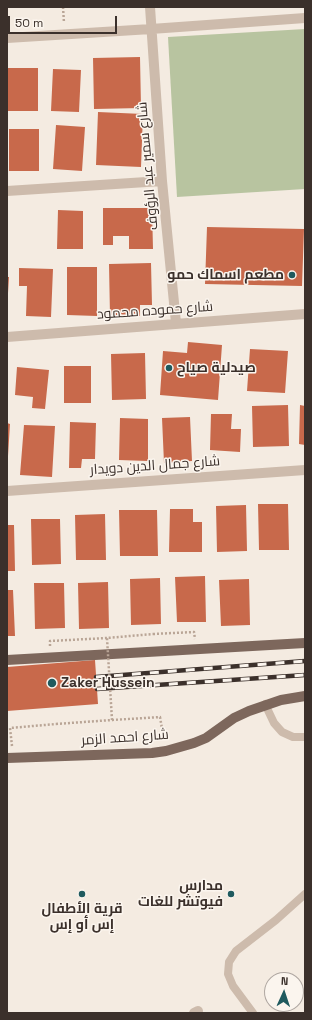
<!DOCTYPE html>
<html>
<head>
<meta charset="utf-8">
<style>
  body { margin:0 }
  #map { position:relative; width:312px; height:1020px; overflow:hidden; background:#f4ebe1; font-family:"Space Grotesk",sans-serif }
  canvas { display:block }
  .frame { position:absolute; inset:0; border:8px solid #3b302b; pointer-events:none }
  .north { position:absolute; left:264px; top:972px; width:40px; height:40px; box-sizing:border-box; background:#fbf5ee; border:1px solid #aea6a0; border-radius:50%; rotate:3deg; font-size:11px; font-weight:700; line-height:16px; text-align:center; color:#3b302b }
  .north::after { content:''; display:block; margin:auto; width:14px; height:18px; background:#1f5a5e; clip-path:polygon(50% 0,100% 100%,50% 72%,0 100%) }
  .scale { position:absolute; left:8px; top:16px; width:109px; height:18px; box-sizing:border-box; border:2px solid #3b302b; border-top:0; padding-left:5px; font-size:12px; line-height:14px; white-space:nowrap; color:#3b302b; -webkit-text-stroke:3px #fbf5ee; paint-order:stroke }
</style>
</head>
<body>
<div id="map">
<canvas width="312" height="1020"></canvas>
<div class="frame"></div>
<div class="north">N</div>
<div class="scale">50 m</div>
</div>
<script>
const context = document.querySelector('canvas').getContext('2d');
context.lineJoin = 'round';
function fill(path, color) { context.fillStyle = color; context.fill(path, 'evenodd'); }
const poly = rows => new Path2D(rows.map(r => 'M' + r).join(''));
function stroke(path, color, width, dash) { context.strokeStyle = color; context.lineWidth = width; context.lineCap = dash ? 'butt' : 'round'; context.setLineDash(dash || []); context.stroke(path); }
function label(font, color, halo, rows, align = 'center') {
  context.font = font + ' "Space Grotesk",Cairo,sans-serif'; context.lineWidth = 3; context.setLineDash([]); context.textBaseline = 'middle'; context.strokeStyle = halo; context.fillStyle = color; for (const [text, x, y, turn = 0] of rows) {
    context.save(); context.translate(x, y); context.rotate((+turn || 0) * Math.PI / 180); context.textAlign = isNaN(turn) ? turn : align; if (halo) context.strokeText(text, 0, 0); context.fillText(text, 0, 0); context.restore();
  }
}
const green = poly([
  [305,29,305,189,177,197,168,37]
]);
const building = poly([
  [140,57,141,108,94,109,93,58],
  [7,68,38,68,38,111,7,111],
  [53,69,81,70,79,112,51,111],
  [98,112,143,114,141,167,96,165],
  [56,125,85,127,82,171,53,169],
  [9,129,39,129,39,171,9,171],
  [103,208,152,208,153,249,129,249,129,236,113,236,113,245,103,245],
  [58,210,83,211,83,249,57,249],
  [207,227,304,229,302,286,205,284],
  [151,263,152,305,140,305,140,316,110,316,109,264],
  [67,267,97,267,97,316,67,315],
  [19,268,53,269,51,317,26,316,27,286,19,286],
  [7,277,9,277,8,293,7,293],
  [188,342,222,345,218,400,160,395,163,351,187,353],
  [250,349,288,351,285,393,247,391],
  [145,353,146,399,112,400,111,354],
  [64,366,91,366,91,403,64,403],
  [17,367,49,370,45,409,32,408,33,397,15,395],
  [288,405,289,446,253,447,252,406],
  [300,405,305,406,305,445,299,444],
  [211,414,232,414,231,429,241,429,240,452,210,450],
  [190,417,192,461,164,463,162,418],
  [120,418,148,419,148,461,119,460],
  [70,422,96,423,95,459,82,459,81,468,69,468],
  [7,423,10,424,8,456,7,456],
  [24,425,55,426,52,477,20,475],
  [258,504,288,504,289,550,259,550],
  [246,505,247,551,217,552,216,506],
  [170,509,193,509,193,522,202,522,202,552,169,552],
  [119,510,157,510,158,556,120,556],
  [105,514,106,560,76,560,75,515],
  [31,519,60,519,61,564,32,565],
  [7,525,14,525,15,571,7,571],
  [205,576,206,622,177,622,175,577],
  [160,578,161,624,131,625,130,579],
  [249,579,250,625,221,626,219,580],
  [108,582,109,628,79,629,78,583],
  [34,583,64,583,65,628,35,629],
  [7,590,13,590,15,636,7,636],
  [95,660,98,704,7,711,7,667]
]);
const path = poly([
  [63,7,64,23],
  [153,634,194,632,195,639],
  [50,646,50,641,107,638],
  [112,720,160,717,164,740],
  [12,746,10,728,56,724]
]);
const service = poly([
  [265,704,274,723,282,732,293,737,305,737],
  [253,1013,233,986,228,974,229,962,236,951,276,920,305,894]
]);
const minor = poly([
  [150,7,162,181,176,323],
  [7,38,151,29,305,18],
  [7,191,162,181],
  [7,337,305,314],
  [7,491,305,470],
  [194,1013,198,1011]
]);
const primary = poly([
  [7,660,305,643],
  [7,758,152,753,166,751,194,743,206,738,234,718,249,711,281,700,305,696]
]);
const rail = poly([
  [96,677,305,661],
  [97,689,305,675]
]);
const pathBridge = poly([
  [56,724,112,720,107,638,153,634]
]);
const markers = [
  [292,275,4,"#1f5a5e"],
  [169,368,4,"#1f5a5e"],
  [52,683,5,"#1f5a5e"],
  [82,894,4,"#1f5a5e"],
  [231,894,4,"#1f5a5e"]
];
const streetNames = [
  ["شارع سمير عبد الرؤوف",148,166,-95],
  ["شارع حموده محمود",155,311,-4],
  ["شارع جمال الدين دويدار",155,466,-4],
  ["شارع احمد الزمر",125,738,-4]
];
const poiNames = [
  ["مطعم اسماك حمو",284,275],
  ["صيدلية صياح",177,368,"left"],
  ["Zaker Hussein",61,683,"left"],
  ["مدارس",223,886],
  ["فيوتشر للغات",223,902],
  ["قرية الأطفال",82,909,"center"],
  ["إس أو إس",82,925,"center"]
];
fill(green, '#b8c4a0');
fill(building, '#c8694b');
stroke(path, '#b9a596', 2.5, [2, 2]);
stroke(service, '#cdbbac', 8);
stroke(minor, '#cdbbac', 10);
stroke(primary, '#7d675c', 10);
stroke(rail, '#3b302b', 4.5);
stroke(rail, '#fbf5ee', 3, [9]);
stroke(pathBridge, '#b9a596', 2.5, [2, 2]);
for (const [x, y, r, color] of markers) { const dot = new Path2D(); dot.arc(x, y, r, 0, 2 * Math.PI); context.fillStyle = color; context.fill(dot); stroke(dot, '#fbf5ee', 1.5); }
label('14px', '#3b302b', '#fbf5ee', streetNames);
label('bold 14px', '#3b302b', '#fbf5ee', poiNames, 'right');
</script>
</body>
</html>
